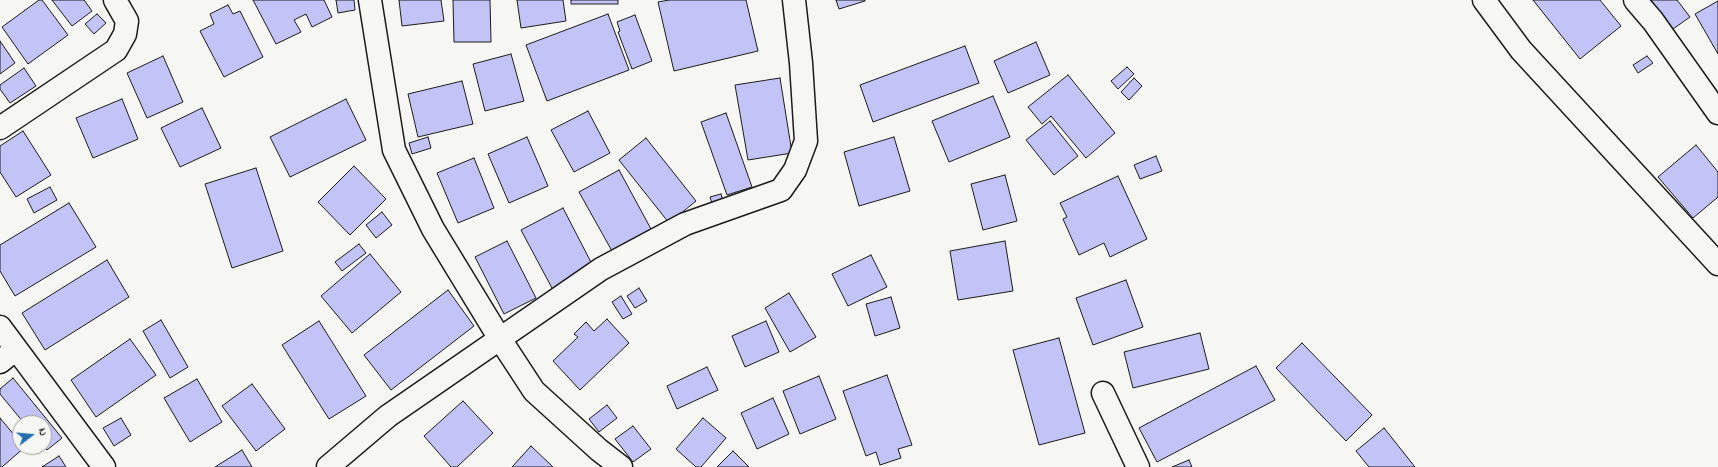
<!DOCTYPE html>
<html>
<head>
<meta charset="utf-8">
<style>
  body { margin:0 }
  #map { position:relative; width:1718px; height:467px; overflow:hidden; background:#f6f6f2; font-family:"Indie Flower",sans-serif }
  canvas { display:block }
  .north { position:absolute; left:12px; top:415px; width:40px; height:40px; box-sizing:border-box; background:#f6f6f2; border:1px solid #9f9f9c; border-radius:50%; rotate:74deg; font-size:11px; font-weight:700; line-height:16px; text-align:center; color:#1c1c1c }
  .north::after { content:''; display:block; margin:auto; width:14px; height:18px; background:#1f6fb2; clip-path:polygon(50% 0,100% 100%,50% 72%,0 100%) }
</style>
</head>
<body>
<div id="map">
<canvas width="1718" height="467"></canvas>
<div class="north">N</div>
</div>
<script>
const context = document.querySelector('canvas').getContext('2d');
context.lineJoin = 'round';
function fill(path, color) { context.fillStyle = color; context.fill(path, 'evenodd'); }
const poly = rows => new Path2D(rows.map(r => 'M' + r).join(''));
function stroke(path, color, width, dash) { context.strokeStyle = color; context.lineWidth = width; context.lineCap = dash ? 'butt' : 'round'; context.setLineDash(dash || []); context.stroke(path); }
const building = poly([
  [39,0,42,0,68,35,28,64,2,27,39,0],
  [52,0,84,0,92,11,72,26,52,0],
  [253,0,324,0,332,17,312,27,306,14,294,20,301,32,276,44,253,0],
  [336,0,354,0,355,10,338,13,336,0],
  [399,0,441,0,444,21,402,26,399,0],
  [453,0,490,0,491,42,454,42,453,0],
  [517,0,563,0,566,21,521,28,517,0],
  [571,0,618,0,618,4,571,4,571,0],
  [669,0,746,0,758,51,674,71,658,2,669,0],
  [836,0,865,0,865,1,839,9,836,0],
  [1533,0,1600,0,1621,26,1580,59,1533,0],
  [1651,0,1677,0,1690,17,1673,29,1651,0],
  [1718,1,1718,54,1695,14,1718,1],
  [228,5,233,14,240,11,263,57,224,77,200,31,214,24,210,14,228,5],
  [97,14,106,23,94,34,85,24,97,14],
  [608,14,629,70,547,101,526,45,608,14],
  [635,15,652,61,632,69,618,32,620,31,617,22,635,15],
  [0,41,15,63,0,74,0,41],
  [1036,42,1050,75,1008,93,994,61,1036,42],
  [965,46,979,83,873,122,860,85,965,46],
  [511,54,524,101,485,111,473,64,511,54],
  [163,56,183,102,147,118,127,73,163,56],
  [1647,56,1653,63,1638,73,1633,65,1647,56],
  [1127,67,1134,74,1118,89,1111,81,1127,67],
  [24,68,36,86,10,103,0,89,0,85,24,68],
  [1068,75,1115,133,1086,158,1051,116,1042,124,1028,107,1068,75],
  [780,78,792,153,748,160,735,85,780,78],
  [1134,78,1142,86,1129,100,1121,92,1134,78],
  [462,81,473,124,418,137,408,94,462,81],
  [993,96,1010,137,949,162,932,121,993,96],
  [122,99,138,139,93,158,76,118,122,99],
  [346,99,366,140,290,177,270,137,346,99],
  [202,108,221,148,180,167,161,128,202,108],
  [588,111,610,153,574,172,551,130,588,111],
  [726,113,752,187,727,195,701,122,726,113],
  [1050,121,1078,156,1054,175,1026,140,1050,121],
  [23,131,51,175,16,197,0,172,0,146,23,131],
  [428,137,431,148,412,154,409,143,428,137],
  [527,137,548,186,509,203,488,154,527,137],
  [894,137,910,191,859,206,844,152,894,137],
  [646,138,696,201,669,223,619,160,646,138],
  [1696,145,1718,172,1718,197,1693,218,1658,177,1696,145],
  [1156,156,1162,171,1140,179,1134,165,1156,156],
  [474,158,494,208,458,223,437,173,474,158],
  [354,166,386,199,350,235,318,202,354,166],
  [256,168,283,251,232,268,205,184,256,168],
  [619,170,651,229,612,251,579,192,619,170],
  [1005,175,1017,221,983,230,971,184,1005,175],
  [1118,176,1147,239,1110,257,1104,243,1079,255,1063,219,1067,217,1060,203,1118,176],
  [50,187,57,200,34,213,27,199,50,187],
  [721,194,725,209,715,212,710,197,721,194],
  [69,203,96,247,15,296,0,271,0,245,69,203],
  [563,208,594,268,553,290,521,230,563,208],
  [382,212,392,225,376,238,366,225,382,212],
  [507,241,536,298,504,314,475,257,507,241],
  [1005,241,1013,291,958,300,950,251,1005,241],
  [359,244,366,253,342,271,335,262,359,244],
  [370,254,401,292,352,333,321,296,370,254],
  [871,255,887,287,848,306,832,274,871,255],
  [107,260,129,297,45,350,22,313,107,260],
  [1126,280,1143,327,1093,345,1076,298,1126,280],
  [639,288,647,301,635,308,627,296,639,288],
  [448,290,474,326,391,390,364,355,448,290],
  [789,293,816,337,790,352,765,308,789,293],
  [621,296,632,314,623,319,612,302,621,296],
  [891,297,900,328,875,336,866,304,891,297],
  [607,319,629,343,580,390,553,361,578,337,574,334,586,322,594,331,607,319],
  [161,320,188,367,170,378,143,331,161,320],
  [319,321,366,396,329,419,282,345,319,321],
  [766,321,779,352,745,367,732,336,766,321],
  [1200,333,1209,369,1133,388,1124,352,1200,333],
  [1059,338,1085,433,1039,445,1013,350,1059,338],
  [130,339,156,375,96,417,71,380,130,339],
  [1302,343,1372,415,1346,441,1276,368,1302,343],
  [1256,366,1275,400,1157,462,1139,428,1256,366],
  [707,367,718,390,677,409,667,386,707,367],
  [887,375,912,445,898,449,901,458,880,465,876,452,866,456,843,391,887,375],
  [819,376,836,419,800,434,783,391,819,376],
  [13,378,62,438,47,450,44,447,44,423,24,423,0,394,0,389,13,378],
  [197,379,222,422,190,442,164,398,197,379],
  [252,384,285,429,256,451,222,406,252,384],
  [773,398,789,434,757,449,741,413,773,398],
  [463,401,493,433,457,467,451,467,424,436,463,401],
  [607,405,617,418,599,432,589,419,607,405],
  [0,418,20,442,20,447,25,447,2,467,0,467,0,418],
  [121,418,131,435,114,446,103,428,121,418],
  [703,418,726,438,701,467,696,467,676,449,703,418],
  [633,426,651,449,633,462,615,439,633,426],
  [1384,428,1415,467,1369,467,1356,451,1384,428],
  [531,446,553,467,512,467,531,446],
  [242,450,252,467,215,467,242,450],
  [733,451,749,467,717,467,733,451],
  [59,456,66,467,42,467,59,456],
  [1189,460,1192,467,1172,467,1189,460]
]);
const minor = poly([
  [370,0,394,150,433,229,500,339,534,391,599,450,621,467],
  [1484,0,1521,50,1718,264],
  [1635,0,1653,21,1718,113],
  [0,128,116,50,125,34,127,21,115,0],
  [0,327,104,467],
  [0,362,16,349],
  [1103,393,1138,467],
  [328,467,388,416,601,269,685,224,781,190,795,170,806,141,801,63,794,0]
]);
fill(building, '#c2c4f7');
stroke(building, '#1c1c1c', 1);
stroke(minor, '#1c1c1c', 25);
stroke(minor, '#f6f6f2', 22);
</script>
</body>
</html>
